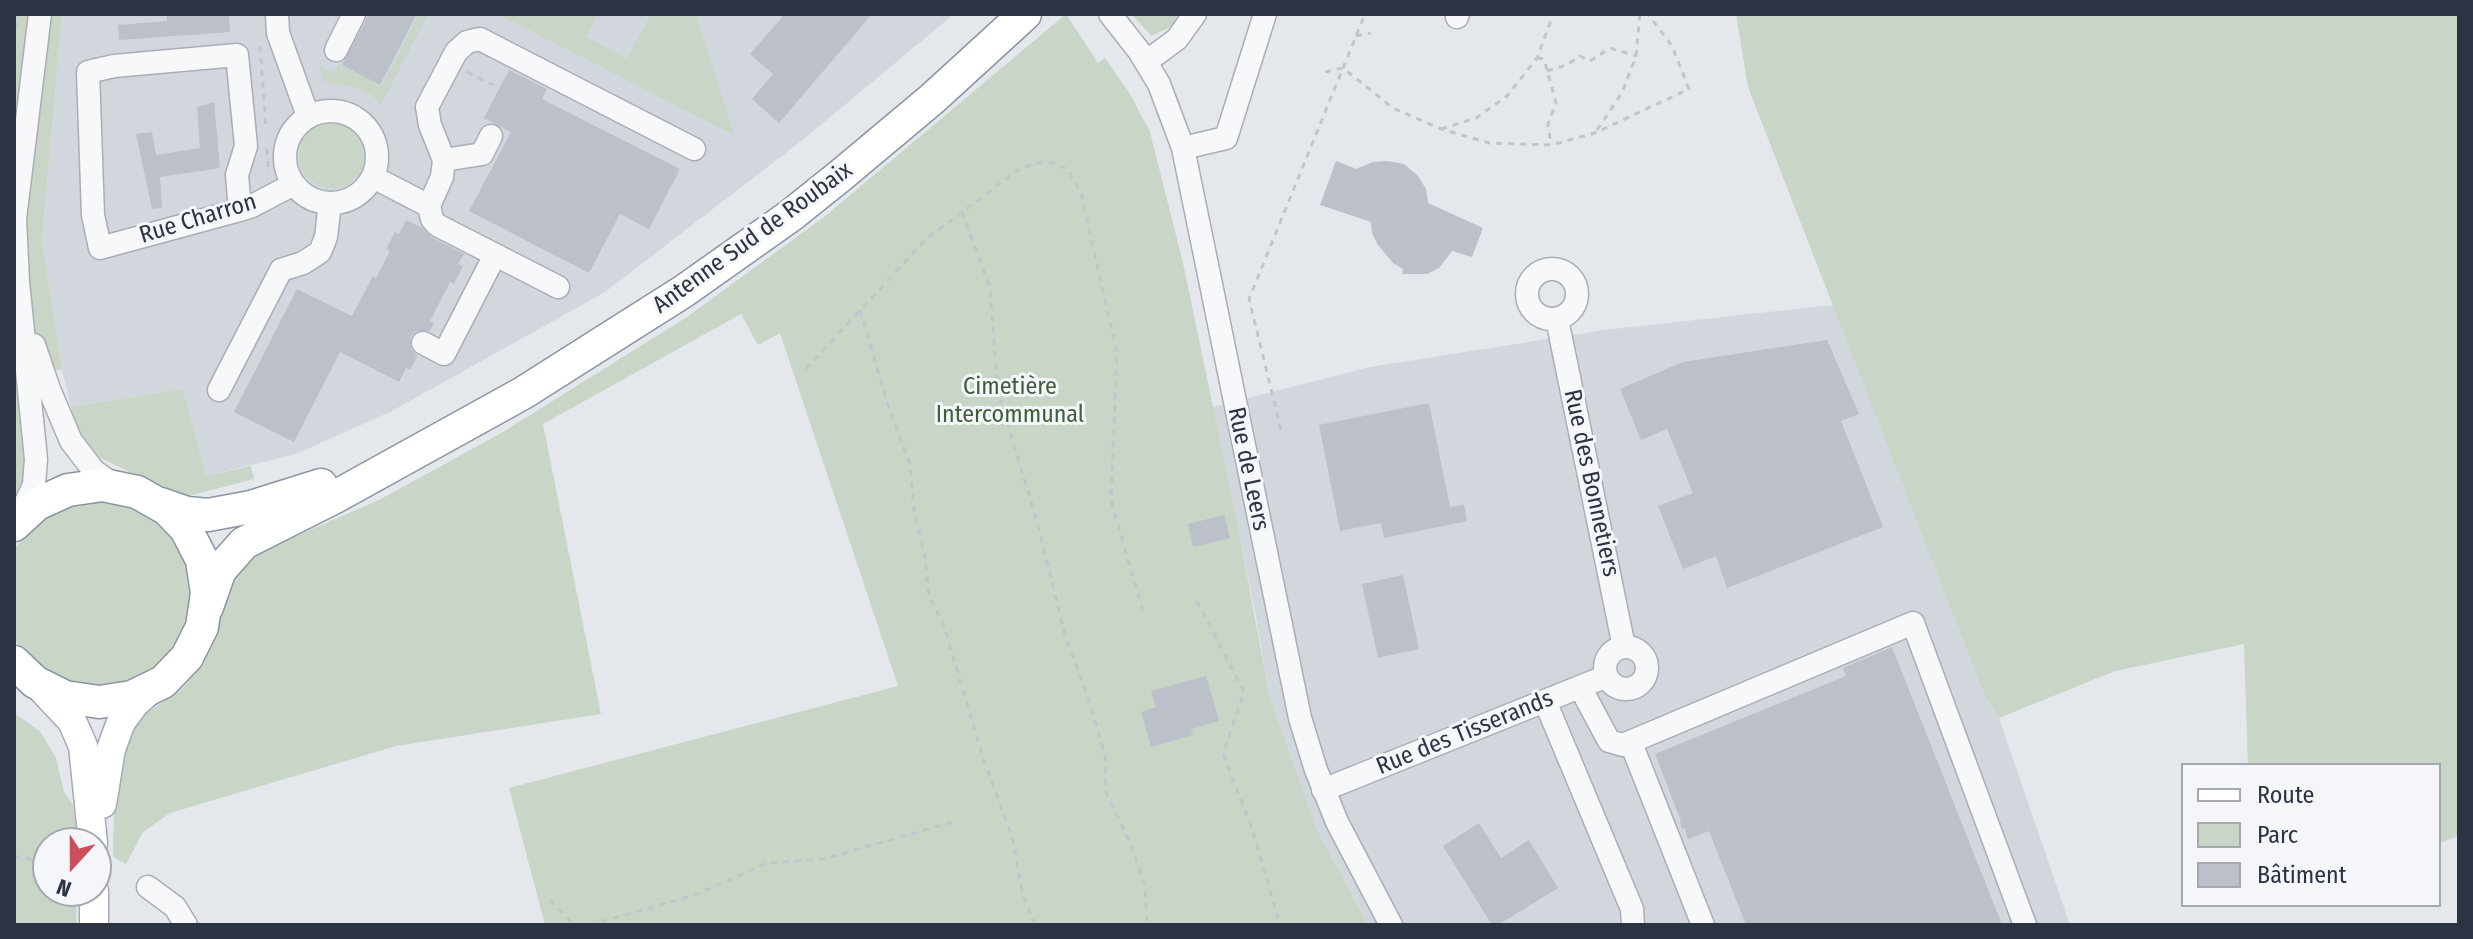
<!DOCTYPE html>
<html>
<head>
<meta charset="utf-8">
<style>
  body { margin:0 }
  #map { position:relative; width:2473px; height:939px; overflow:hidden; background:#e4e7ec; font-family:"Fira Sans Condensed",sans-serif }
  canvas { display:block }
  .frame { position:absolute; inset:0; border:16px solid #2c3444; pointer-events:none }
  .legend { position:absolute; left:2181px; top:763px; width:260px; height:144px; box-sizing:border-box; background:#f4f6f9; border:2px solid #a4a8b1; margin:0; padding:10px 14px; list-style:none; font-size:24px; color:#2c3444 }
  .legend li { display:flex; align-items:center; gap:16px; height:40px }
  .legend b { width:40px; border:2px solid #a4a8b1 }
  .north { position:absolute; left:32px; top:827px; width:80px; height:80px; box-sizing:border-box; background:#f4f6f9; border:2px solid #a4a8b1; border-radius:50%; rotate:201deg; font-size:22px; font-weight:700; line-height:32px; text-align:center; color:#2c3444 }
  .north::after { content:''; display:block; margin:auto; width:28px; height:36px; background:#cb4e5d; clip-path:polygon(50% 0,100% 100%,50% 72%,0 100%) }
</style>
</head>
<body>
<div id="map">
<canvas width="2473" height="939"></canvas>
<div class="frame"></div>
<ul class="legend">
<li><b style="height:10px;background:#fff"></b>Route</li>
<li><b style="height:22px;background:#c9d5c6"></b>Parc</li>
<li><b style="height:22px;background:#bbc0c9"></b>Bâtiment</li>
</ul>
<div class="north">N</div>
</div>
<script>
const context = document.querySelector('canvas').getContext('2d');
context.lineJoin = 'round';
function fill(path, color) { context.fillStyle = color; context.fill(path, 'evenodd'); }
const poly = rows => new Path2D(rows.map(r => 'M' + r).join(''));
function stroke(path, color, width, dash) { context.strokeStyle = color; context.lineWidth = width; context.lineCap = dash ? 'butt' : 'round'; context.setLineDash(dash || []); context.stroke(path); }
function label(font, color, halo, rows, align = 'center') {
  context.font = font + ' "Fira Sans Condensed",sans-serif'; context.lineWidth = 6; context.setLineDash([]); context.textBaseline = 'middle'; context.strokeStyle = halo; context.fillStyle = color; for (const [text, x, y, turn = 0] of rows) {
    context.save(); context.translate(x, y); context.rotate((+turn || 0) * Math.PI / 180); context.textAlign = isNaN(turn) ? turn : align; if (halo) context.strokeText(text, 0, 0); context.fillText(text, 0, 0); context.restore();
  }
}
const built = poly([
  [62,14,954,14,805,138,605,292,392,411,296,454,206,476,183,389,71,407,62,370,42,240],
  [1833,305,1985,697,1999,718,2070,925,1368,925,1316,828,1269,694,1255,611,1213,407,1370,367,1604,330]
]);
const green = poly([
  [14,14,62,14,42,240,62,370,19,371,26,464,20,497,14,502],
  [419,14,428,14,381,105,372,95,358,88,324,81,318,65,334,73,339,64,382,86],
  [498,14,598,14,586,37,627,59,651,14,696,14,734,135],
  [1066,14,1098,63,1105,58,1130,94,1150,132,1183,263,1238,527,1269,694,1316,828,1368,925,545,925,509,788,898,686,780,333,758,345,741,314,543,424,601,714,396,746,170,813,143,832,126,864,113,857,114,803,126,747,138,719,183,688,196,672,212,639,226,587,250,556,379,500,503,432,687,317,824,217],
  [1131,14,1183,14,1174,25,1152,36],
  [1736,14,2459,14,2459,836,2439,843,2439,765,2248,765,2244,644,2115,671,1999,718,1985,697,1748,87],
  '299 155a33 33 0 1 1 66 0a33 33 0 1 1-66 0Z',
  [183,389,206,476,251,466,254,479,188,496,175,494,99,457,88,447,77,428,71,407],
  [95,499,143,509,173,534,193,578,187,632,162,666,111,690,55,680,23,652,14,639,14,550,27,531,58,508],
  [14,713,40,731,56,758,64,792,73,805,79,843,48,843,48,891,77,891,76,925,14,925]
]);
const building = poly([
  [167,14,229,14,230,32,119,40,118,25,167,21],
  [369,14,417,14,380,85,342,65],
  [785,14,872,14,779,123,752,99,773,74,750,54],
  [509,70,547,89,542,99,680,169,649,229,620,214,589,273,469,211,511,132,484,118],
  [214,102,220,168,160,177,162,208,152,209,136,134,152,132,156,155,200,148,197,107],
  [1336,161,1356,169,1373,162,1387,161,1404,164,1418,176,1426,189,1428,203,1483,228,1472,257,1452,251,1439,268,1427,274,1402,274,1403,269,1393,263,1378,245,1372,233,1371,222,1320,205],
  [406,220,421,227,431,237,464,254,458,264,463,266,454,284,450,282,430,321,434,323,430,331,416,331,410,337,411,350,417,356,410,370,406,368,399,382,340,352,294,442,234,412,297,289,352,316,373,276,376,278,390,251,386,249,395,232,399,234],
  [1827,340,1859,414,1841,421,1883,527,1727,588,1716,556,1683,569,1658,506,1693,493,1667,429,1641,440,1620,389,1683,362],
  [1429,403,1450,507,1464,505,1467,521,1384,538,1381,523,1340,531,1319,425],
  [1224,515,1230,538,1193,547,1188,524],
  [1403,575,1419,649,1378,658,1362,584],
  [1892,647,2002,925,1746,925,1709,831,1688,839,1685,829,1681,828,1680,818,1655,754,1846,676,1843,668],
  [1206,676,1219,721,1191,729,1193,735,1151,747,1141,712,1156,707,1151,691],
  [1479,823,1501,858,1529,840,1558,888,1498,925,1492,925,1443,846]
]);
const path = poly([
  [1356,36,1371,33],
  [14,41,18,14],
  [260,46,266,126],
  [1537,58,1544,59,1556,103,1548,124,1551,145],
  [1547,71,1567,65,1580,56,1590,61,1610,48,1636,56],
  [467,72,493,85],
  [1325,72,1343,68,1393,108,1441,129,1489,143,1551,145,1595,133,1689,89,1672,46,1648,14],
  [1441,129,1476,118,1507,96,1537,58,1550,23,1551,14],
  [1597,130,1622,93,1636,56,1640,14],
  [267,149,269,174],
  [962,212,990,288,998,393,1037,521,1065,635,1091,706,1105,756,1106,792,1131,845,1145,886,1147,925],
  [860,310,888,405,910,464,914,511,925,557,929,597,943,623,984,761,1012,836,1023,896,1035,925],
  [806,369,925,240,1018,170,1036,163,1055,163,1068,170,1081,193,1117,353,1111,500,1144,615],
  [1281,430,1249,299,1365,14],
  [1197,601,1244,692,1223,754,1252,828,1280,925],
  [14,856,48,863],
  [550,900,574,925],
  [590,925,695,895,767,863,824,859,956,821]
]);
const minor = poly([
  [277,14,278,33,308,116],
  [1110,14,1139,51,1159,84,1183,148,1300,718,1316,770,1337,822,1391,925],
  [1457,17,1458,14],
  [336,50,354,14],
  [1146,62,1177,39,1195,14],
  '285 157a46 46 0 1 1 92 0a46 46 0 1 1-92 0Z',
  [1183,148,1226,138,1265,14],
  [444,160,482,154,491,136],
  [373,177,429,206,442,177,444,160,430,125,427,107,456,52,467,42,480,39,694,149],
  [429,206,432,219,437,225,558,287],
  [240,210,237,175,246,146,237,55,114,66,88,72,93,215,100,248,240,210,252,206,294,184],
  '1527 294a25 25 0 1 1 50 0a25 25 0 1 1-50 0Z',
  [1557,319,1624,647],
  [423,343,444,354,495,255],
  [34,345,49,389,71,441,94,471,117,487],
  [219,390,281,270,303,263,320,252,326,237,330,203],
  [21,513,34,485,36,459,18,282,15,219,40,14],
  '1605 668a21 21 0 1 1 42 0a21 21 0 1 1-42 0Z',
  [1580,687,1609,741,1623,745,1913,623,2025,925],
  [1545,701,1632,909,1633,925],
  [1631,743,1703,925],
  [1323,790,1607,676],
  [148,887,175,907,186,925]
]);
const major = poly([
  [41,688,72,721,83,746,93,843],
  [102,804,111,749,121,722,135,703,151,689],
  [94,925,94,891]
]);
const highway = poly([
  [161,504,187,513,208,515,251,507,321,485],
  [14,525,37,504,68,490,103,485,137,492,167,509,186,529,202,560,207,593,202,627,187,657,163,682,132,697,99,702,65,697,35,682,14,662],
  [207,607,220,570,244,543,335,497,523,393,684,291,790,216,840,176,932,99,1025,14]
]);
const streetNames = [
  ["Rue Charron",198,219,-17],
  ["Antenne Sud de Roubaix",753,238,-36],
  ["Rue de Leers",1248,469,78],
  ["Rue des Bonnetiers",1591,483,78],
  ["Rue des Tisserands",1465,733,-22]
];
const parkNames = [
  ["Cimetière",1010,387],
  ["Intercommunal",1010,415]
];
fill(built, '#d2d6dd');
fill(green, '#c9d5c6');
fill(building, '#bbc0c9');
stroke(minor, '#a9aeb6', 25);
stroke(major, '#a4abb7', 31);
stroke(highway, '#8c94a2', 35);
stroke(path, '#c2c5cb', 3, [6, 6]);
stroke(minor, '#f7f8fa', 22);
stroke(major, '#fff', 28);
stroke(highway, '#fff', 32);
label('24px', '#2c3444', '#f4f6f9', streetNames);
label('24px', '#3f5f3a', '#f4f6f9', parkNames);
</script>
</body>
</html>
